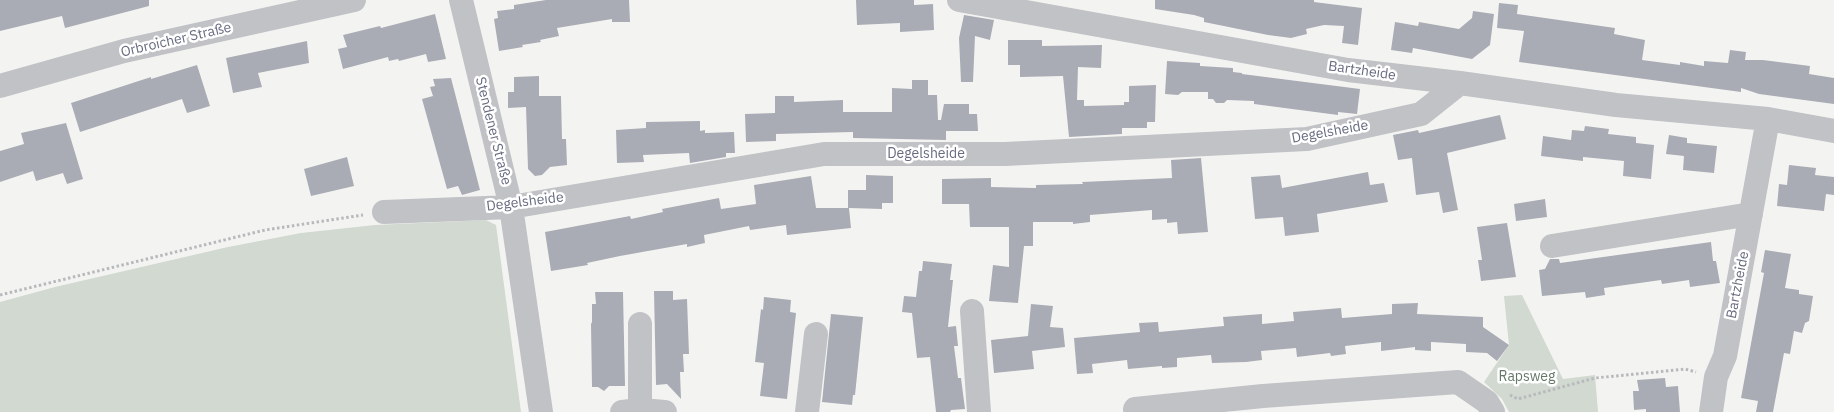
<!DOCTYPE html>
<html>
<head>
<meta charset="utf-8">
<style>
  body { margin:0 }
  canvas { display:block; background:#f3f4f1 }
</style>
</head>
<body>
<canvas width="1834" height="412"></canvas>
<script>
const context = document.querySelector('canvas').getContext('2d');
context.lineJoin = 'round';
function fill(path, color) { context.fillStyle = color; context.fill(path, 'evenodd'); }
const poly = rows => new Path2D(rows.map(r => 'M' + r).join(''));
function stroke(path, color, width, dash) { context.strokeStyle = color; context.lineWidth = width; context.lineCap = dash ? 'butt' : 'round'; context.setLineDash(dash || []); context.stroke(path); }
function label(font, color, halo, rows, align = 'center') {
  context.font = font + ' "IBM Plex Sans",sans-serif'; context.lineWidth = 5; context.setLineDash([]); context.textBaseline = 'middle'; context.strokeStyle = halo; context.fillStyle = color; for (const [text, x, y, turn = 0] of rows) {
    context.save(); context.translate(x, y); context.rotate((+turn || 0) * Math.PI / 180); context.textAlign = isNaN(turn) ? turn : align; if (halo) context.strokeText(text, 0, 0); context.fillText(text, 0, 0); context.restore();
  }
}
const green = poly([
  [486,220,496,225,521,412,0,412,0,302,55,287,228,247,301,233,375,225],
  [1522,295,1563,379,1595,375,1598,412,1509,412,1502,399,1484,382,1509,345,1504,296]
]);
const building = poly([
  [0,0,149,0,149,6,65,28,62,16,0,31],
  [546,0,629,0,630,22,612,22,612,19,557,28,559,36,540,40,541,42,522,45,523,47,499,51,494,19,498,18,497,11,514,9,514,5],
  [856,0,914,0,914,5,933,4,934,30,900,32,900,23,857,25],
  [1155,0,1314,0,1314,2,1362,8,1358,45,1342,43,1344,26,1324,25,1306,29,1307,34,1291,38,1268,35,1204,22,1204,18,1194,15,1155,9],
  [1499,3,1518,5,1517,14,1615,28,1614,34,1645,40,1642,60,1680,65,1680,62,1704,66,1704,61,1728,63,1730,50,1746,52,1745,60,1763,60,1810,66,1809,74,1834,78,1834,104,1759,94,1741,88,1741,92,1519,62,1524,31,1497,28],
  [1473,11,1494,14,1490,45,1472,59,1413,48,1412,53,1391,50,1395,22,1418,26,1419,22,1459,29,1472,18],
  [435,14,446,59,428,62,426,54,399,61,398,59,389,61,388,57,343,69,338,49,347,47,343,35,380,26,381,28],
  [964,15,994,20,990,40,975,36,973,82,961,82,959,38],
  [1008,40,1042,40,1042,46,1102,45,1101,68,1078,67,1077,100,1084,100,1084,106,1124,105,1124,102,1129,102,1129,86,1156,85,1155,122,1147,122,1147,128,1122,128,1122,134,1069,137,1063,76,1020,77,1020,65,1008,65],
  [307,41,309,63,258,73,262,87,233,93,226,58],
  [1167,61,1200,63,1200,66,1233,68,1233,72,1242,73,1242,74,1360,89,1357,114,1338,112,1338,115,1254,104,1254,101,1227,100,1224,103,1216,103,1213,99,1208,99,1208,92,1182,92,1178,95,1165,94],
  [197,65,210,106,187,113,182,99,80,132,71,103,151,77,151,79],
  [539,76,539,96,561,96,562,139,566,139,567,165,550,167,542,175,535,176,528,169,526,107,508,108,508,92,514,92,514,77],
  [451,78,480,190,462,195,458,186,447,189,422,99,433,96,430,87,435,86,433,79],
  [912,80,928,80,928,95,937,95,938,120,941,120,944,104,969,104,969,114,977,114,978,131,946,131,946,140,853,138,853,132,776,134,776,141,746,142,745,114,775,113,775,96,794,96,794,102,843,100,843,112,892,112,892,88,912,89],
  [1500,115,1506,139,1447,153,1458,210,1443,213,1439,192,1416,195,1412,158,1398,160,1393,135,1418,130,1419,133],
  [700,121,700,131,705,130,705,133,734,132,735,153,726,153,726,157,690,163,689,153,643,155,644,162,617,163,616,130,646,128,646,122],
  [66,123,83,179,67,184,63,173,36,181,33,171,0,182,0,151,24,144,21,133],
  [1585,126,1609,129,1608,134,1636,137,1636,143,1654,145,1651,179,1623,176,1624,161,1583,157,1583,161,1541,156,1543,136,1571,140,1572,130,1584,131],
  [1669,135,1687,138,1687,143,1717,146,1714,173,1683,170,1684,156,1666,154],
  [347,157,354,186,311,196,304,169],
  [1201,158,1208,232,1178,234,1177,222,1167,223,1167,219,1152,220,1152,210,1090,215,1090,222,1073,224,1073,222,1033,222,1033,246,1024,246,1018,303,989,301,993,265,1009,267,1009,227,970,227,969,204,942,204,942,179,991,178,991,187,1036,188,1036,185,1083,184,1082,182,1172,178,1171,160],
  [1789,165,1816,168,1815,175,1834,177,1834,195,1826,194,1824,211,1777,206,1779,184,1787,185],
  [1368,172,1370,185,1384,183,1388,202,1317,214,1319,232,1285,236,1283,217,1255,219,1251,177,1280,175,1282,188],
  [866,175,893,176,893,203,882,203,882,209,849,208,851,228,787,235,786,225,750,230,749,226,704,235,705,243,687,247,687,244,620,256,587,263,588,265,551,271,545,232,630,216,631,219,663,212,662,209,719,198,721,209,756,204,754,185,811,176,816,208,848,208,848,190,866,190],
  [1545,199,1547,217,1516,221,1514,204],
  [1507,223,1516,277,1481,281,1478,260,1482,260,1477,227],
  [1711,242,1713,261,1716,261,1720,283,1690,287,1689,280,1662,284,1661,280,1604,288,1605,295,1586,298,1585,292,1542,296,1539,270,1545,269,1550,259,1559,259,1560,263],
  [1765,250,1791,254,1785,288,1799,290,1799,294,1813,296,1809,321,1805,323,1802,333,1794,331,1790,354,1784,353,1773,412,1756,412,1758,401,1741,398,1764,273,1761,272],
  [923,261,952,264,950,280,953,280,948,327,956,326,958,346,954,346,958,378,961,378,965,409,951,410,950,412,936,412,930,357,917,358,912,313,902,312,904,296,916,297,919,271,922,271],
  [654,291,673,291,673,300,687,299,689,354,683,354,684,372,680,372,681,399,667,384,656,385],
  [595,292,623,292,625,386,609,386,604,391,598,387,592,387,591,324,592,322,592,304,596,304],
  [764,297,791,300,790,312,796,313,787,399,760,396,764,363,755,362,761,309,763,310],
  [1418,303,1417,314,1483,317,1483,327,1509,345,1497,361,1487,353,1466,352,1466,344,1431,342,1431,351,1415,350,1415,347,1381,351,1381,342,1345,346,1346,354,1331,356,1330,353,1297,357,1296,348,1261,351,1262,360,1246,362,1212,363,1211,355,1177,358,1177,367,1162,368,1162,366,1128,369,1127,360,1092,364,1093,373,1077,374,1074,338,1140,332,1139,323,1158,322,1159,332,1224,326,1223,317,1262,314,1262,324,1294,321,1293,312,1341,308,1342,318,1392,314,1392,304],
  [1031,304,1053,306,1050,327,1063,328,1065,347,1032,351,1034,369,994,373,991,340,1028,336],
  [831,314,863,317,855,395,853,395,852,405,822,402],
  [1665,378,1666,387,1678,386,1680,412,1646,412,1646,409,1634,410,1633,391,1639,391,1637,380]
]);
const path = poly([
  [0,295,265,230,363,215],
  [1510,395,1518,399,1595,378,1685,369,1696,372]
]);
const street = poly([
  [461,0,511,207,541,412],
  [959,0,1348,70,1460,83,1616,105,1768,119,1834,131],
  [0,86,124,51,354,0],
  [384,212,511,207,824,154,1005,154,1307,139,1421,114,1460,83],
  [1552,246,1751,214],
  [972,311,979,412],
  [640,324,640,410],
  [1135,409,1263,396,1458,382,1487,402,1493,412],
  [622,412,640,410,665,412],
  [807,412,816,334],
  [1711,412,1716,377,1725,356,1768,119]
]);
const streetNames = [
  ["Orbroicher Straße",176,40,-13],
  ["Bartzheide",1362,71,8],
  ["Stendener Straße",493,131,76],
  ["Degelsheide",1330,132,-10],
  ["Degelsheide",926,154],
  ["Degelsheide",525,202,-7],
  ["Bartzheide",1738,285,-79]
];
const parkNames = [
  ["Rapsweg",1527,377]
];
fill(green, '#d1d9d1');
fill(building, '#aaacb5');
stroke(path, '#b8b9bc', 3, [2.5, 2.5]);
stroke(street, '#c1c2c6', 24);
label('14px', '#676b7f', '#fff', streetNames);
label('14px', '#657768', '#fff', parkNames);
</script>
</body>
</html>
